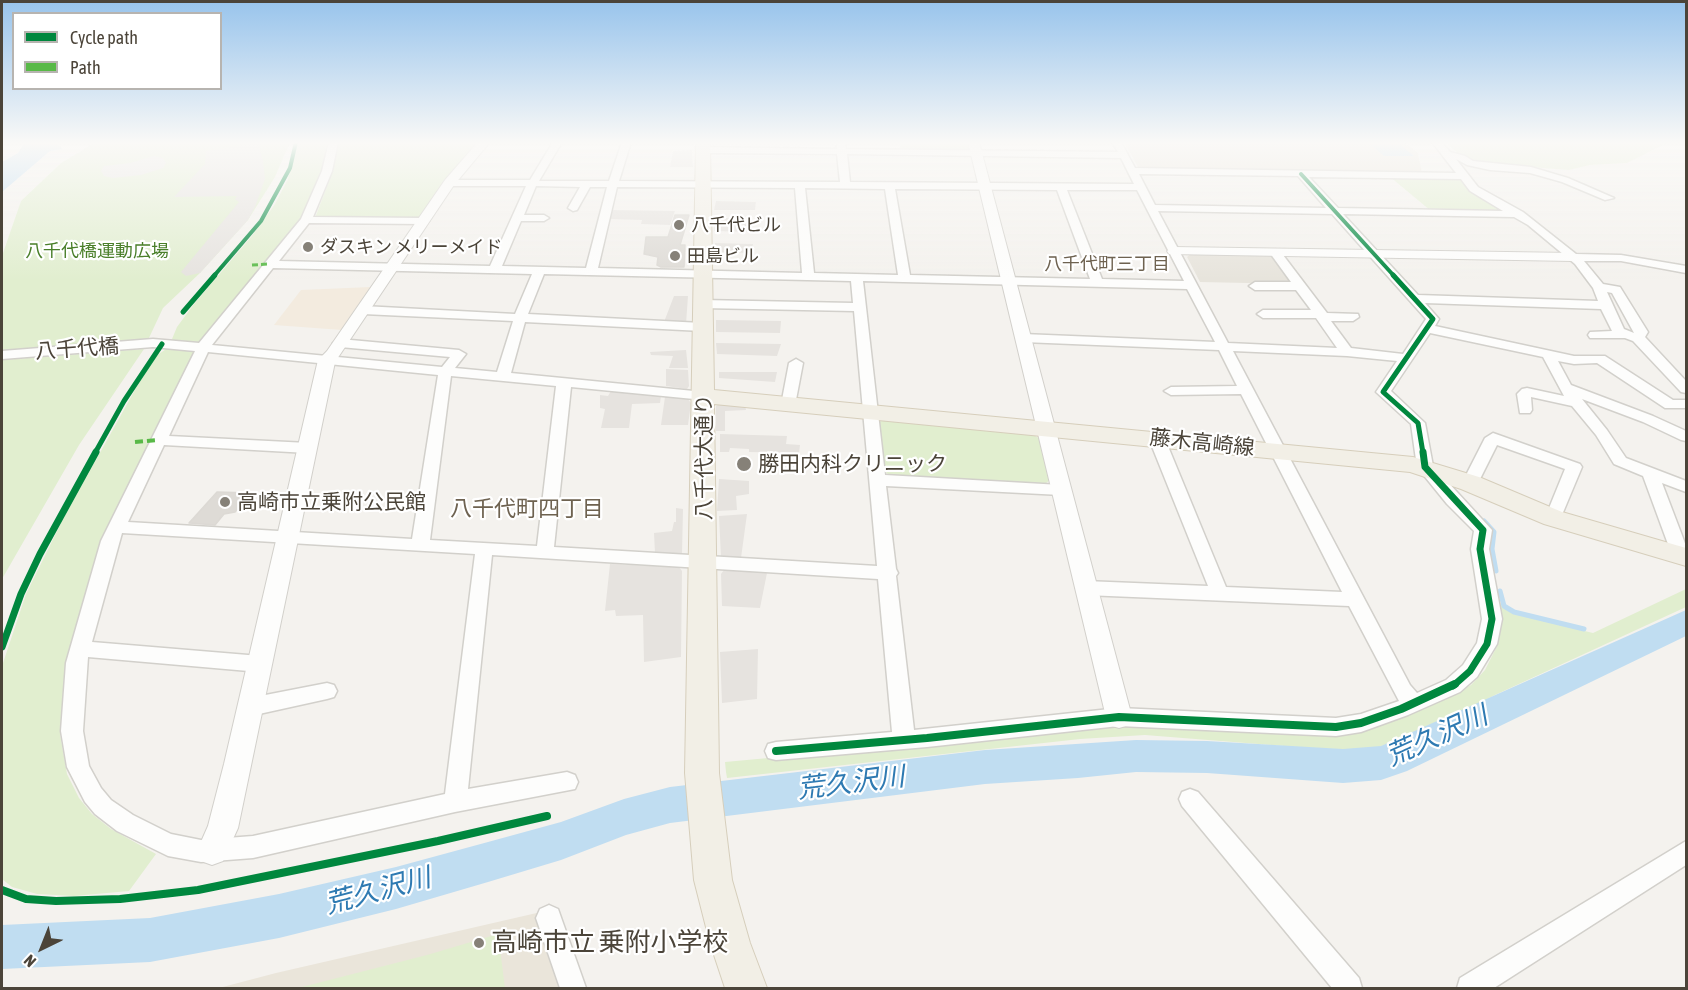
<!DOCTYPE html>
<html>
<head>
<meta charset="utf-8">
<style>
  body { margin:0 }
  #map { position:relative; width:1688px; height:990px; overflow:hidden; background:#f4f2ee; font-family:"Asap Condensed",sans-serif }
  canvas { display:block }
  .frame { position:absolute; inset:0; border:3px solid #4b4439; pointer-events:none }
  .legend { position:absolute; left:12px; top:12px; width:210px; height:78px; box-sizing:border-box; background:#fff; border:2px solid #b7b4b0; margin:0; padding:8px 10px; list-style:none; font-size:18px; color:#4b4439 }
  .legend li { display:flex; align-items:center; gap:12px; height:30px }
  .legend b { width:30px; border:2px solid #b7b4b0 }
  .north { position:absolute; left:12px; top:918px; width:60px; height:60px; -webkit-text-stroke:4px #fff; paint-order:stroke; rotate:223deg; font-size:16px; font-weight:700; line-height:24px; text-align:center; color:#4b4439 }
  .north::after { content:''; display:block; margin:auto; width:21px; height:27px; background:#4b4439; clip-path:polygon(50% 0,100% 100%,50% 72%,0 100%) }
</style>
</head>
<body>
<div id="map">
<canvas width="1688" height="990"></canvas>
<div class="frame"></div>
<ul class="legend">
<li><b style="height:8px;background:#00873e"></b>Cycle path</li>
<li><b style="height:8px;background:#58b947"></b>Path</li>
</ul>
<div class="north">N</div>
</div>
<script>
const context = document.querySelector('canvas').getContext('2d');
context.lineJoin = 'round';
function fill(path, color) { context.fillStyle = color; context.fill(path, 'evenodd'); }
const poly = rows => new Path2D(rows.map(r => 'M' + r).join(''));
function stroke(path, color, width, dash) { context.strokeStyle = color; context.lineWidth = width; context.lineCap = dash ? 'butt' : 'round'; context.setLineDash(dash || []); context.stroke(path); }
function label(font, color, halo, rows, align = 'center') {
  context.font = font + ' "Asap Condensed","Noto Sans JP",sans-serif'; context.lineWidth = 4.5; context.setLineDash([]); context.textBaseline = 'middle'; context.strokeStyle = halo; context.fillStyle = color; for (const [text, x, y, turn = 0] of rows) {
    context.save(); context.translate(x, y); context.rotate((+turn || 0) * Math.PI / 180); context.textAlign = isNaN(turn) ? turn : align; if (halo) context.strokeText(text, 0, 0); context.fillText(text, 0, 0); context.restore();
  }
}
const residential = poly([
  [1192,253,1271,256,1276,257,1295,284,1200,282,1187,257]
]);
const commercial = poly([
  [371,287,342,330,274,325,301,290]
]);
const education = poly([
  [1124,142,1405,143,1418,153,1422,173,1139,169],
  [541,912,564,988,219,988,276,973]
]);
const green = poly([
  [96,142,290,142,275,177,248,220,200,273,163,308,148,340,2,352,2,256,21,201,61,163],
  [298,142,328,142,323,169,304,214,199,342,197,344,175,342,172,339,177,327,194,304,251,237,275,204,288,179],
  [338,142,478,142,421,216,415,219,315,218,333,170],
  [900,142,968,142,970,150,901,151],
  [1445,142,1678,142,1667,143,1627,163,1590,165,1569,170,1474,163,1460,155],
  [1389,176,1460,178,1471,189,1507,213,1431,211],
  [168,348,196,352,97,553,69,652,60,734,67,774,79,798,92,814,111,829,156,854,129,891,74,896,37,894,12,887,2,879,2,666,26,594,62,521,136,388,157,355],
  [144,349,79,445,2,579,2,360],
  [886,419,1029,433,1039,438,1050,480,1045,484,892,477,885,472,879,422],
  [1686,589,1686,607,1495,695,1442,722,1374,749,1334,750,1145,735,1080,739,727,778,726,772,725,762,1137,724,1329,736,1351,734,1419,710,1471,685,1485,670,1497,646,1501,626,1499,602,1514,614,1593,633],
  [498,934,505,988,298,988,427,955]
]);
const parking = poly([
  [258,143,263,161,265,179,255,207,248,220,200,273,186,276,181,272,239,202,235,199,237,196,174,197,205,164,206,151],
  [692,150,693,167,670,167,673,151],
  [716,201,756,202,755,210,714,210],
  [612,210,675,211,670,225,641,224,642,220,608,219],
  [715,218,752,218,750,232,714,231],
  [715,243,753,244,751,253,714,252],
  [674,296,688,296,686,324,664,322],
  [716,320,781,321,780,333,716,332],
  [716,343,781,344,777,356,717,354],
  [686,350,688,368,669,368,673,356,651,355,650,352],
  [666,369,688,370,689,386,687,389,666,386],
  [719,372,777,372,775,382,719,378],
  [611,391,661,396,660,403,632,404,629,428,601,428,605,409,600,408,600,395,608,396],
  [665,397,687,398,691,403,688,425,661,425],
  [718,404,745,405,746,410,725,411,725,431,716,431,716,406],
  [720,434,787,436,786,444,800,445,799,453,749,452,749,449,730,448,729,452,720,452],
  [719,479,749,481,749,494,736,496,737,510,717,511],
  [676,508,683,509,682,554,655,553,654,533,672,531,674,522,676,522],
  [747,514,741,558,721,557,719,516],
  [610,564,679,567,682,571,681,657,644,662,643,615,616,616,615,610,605,611],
  [724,570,767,573,760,608,722,606,721,574],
  [758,649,757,699,722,703,720,652]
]);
const water = poly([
  [22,142,57,142,62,149,50,151,2,192,2,162,18,153,23,145],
  [1370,144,1399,144,1414,156,1384,156]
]);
const stream = poly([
  [1484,521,1494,532,1492,549,1496,571],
  [1500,591,1504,606,1514,612,1584,629]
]);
const river = poly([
  [1686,610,1686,636,1407,771,1381,780,1343,783,1207,773,1136,772,1078,778,985,784,670,823,626,835,561,860,488,882,396,909,279,938,150,962,2,969,2,925,150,918,279,894,396,867,488,842,561,822,624,799,670,787,985,750,1136,740,1207,741,1343,749,1381,746,1686,610]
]);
const taxiway = poly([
  [154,156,163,158,166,163,163,168,141,175,113,178,104,176,101,171,104,166,130,163,154,156]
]);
const building = poly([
  [675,215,689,215,680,245,685,245,684,267,661,267,657,265,658,257,644,254,646,237,668,237,675,215],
  [217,492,251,493,235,512,224,514,215,525,189,523,217,492]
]);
const minor = poly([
  [329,142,338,142,332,171,313,217,424,218,429,221,424,224,309,223,279,261,490,266,526,186,449,186,444,183,449,180,530,180,553,142,562,142,539,181,609,181,622,142,631,142,619,181,840,182,837,154,702,153,697,150,702,147,837,149,837,142,845,142,846,149,1118,152,1112,142,1121,142,1135,168,1456,173,1432,142,1441,142,1450,152,1465,156,1473,161,1531,167,1568,178,1614,198,1605,200,1562,182,1530,173,1490,170,1467,165,1456,159,1478,187,1523,212,1576,254,1621,255,1686,266,1686,273,1621,261,1584,261,1603,284,1620,287,1648,332,1645,337,1686,381,1686,393,1681,392,1633,341,1625,338,1590,338,1588,335,1590,332,1612,331,1601,309,1425,303,1439,319,1435,326,1574,356,1605,356,1673,400,1686,400,1686,408,1665,408,1597,363,1574,364,1558,361,1571,385,1653,416,1686,431,1686,441,1681,440,1643,422,1582,399,1607,430,1626,458,1686,481,1686,492,1662,483,1686,546,1686,560,1675,559,1672,555,1643,476,1614,464,1596,435,1572,406,1531,397,1532,410,1530,413,1520,413,1517,394,1522,389,1527,388,1564,396,1543,357,1430,333,1391,391,1425,423,1433,466,1492,530,1489,549,1502,619,1497,644,1477,677,1460,692,1408,715,1361,732,1336,736,1119,726,927,747,776,760,768,758,765,751,768,744,776,742,892,732,878,579,492,555,468,789,567,772,575,775,578,782,575,789,455,812,253,858,201,862,168,856,117,831,95,814,85,802,67,767,61,731,66,663,101,541,195,351,153,347,2,359,2,351,153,339,199,343,301,219,322,171,329,142],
  [847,154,1121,158,1134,184,850,182,847,154],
  [1139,174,1298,176,1326,208,1155,205,1139,174],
  [1309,177,1461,179,1470,191,1503,211,1338,208,1309,177],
  [536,186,580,187,568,208,573,211,577,210,590,187,607,187,586,268,502,266,521,221,544,221,549,218,544,215,524,215,536,186],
  [617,187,795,188,802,273,598,268,617,187],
  [805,188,885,189,898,275,814,273,805,188],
  [895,189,1057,190,1090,279,910,275,895,189],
  [1067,190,1137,190,1184,281,1102,279,1067,190],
  [1158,211,1332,214,1426,319,1403,354,1351,348,1331,321,1353,321,1359,317,1358,314,1327,313,1280,251,1276,250,1270,253,1291,282,1255,282,1249,286,1255,290,1296,290,1311,310,1263,310,1257,314,1263,318,1316,318,1337,348,1228,343,1158,211],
  [1343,214,1514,217,1528,225,1575,264,1593,288,1598,301,1418,295,1343,214],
  [273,268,532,274,515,314,363,306,357,310,363,314,513,321,497,372,455,368,466,354,459,350,340,339,333,343,340,347,450,357,442,367,212,345,273,268],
  [544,274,851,281,853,303,702,300,696,304,702,308,854,311,877,566,554,547,571,387,704,400,711,396,704,392,511,373,525,322,702,331,708,327,702,323,528,314,544,274],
  [863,281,1187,289,1215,342,1023,334,1016,338,1023,342,1219,350,1237,386,1171,387,1164,391,1171,395,1241,394,1342,592,1226,587,1165,439,1157,434,1149,439,1208,586,1085,581,1078,583,1076,588,1078,593,1085,595,1349,606,1399,701,1361,714,1336,718,1119,708,914,730,896,576,898,573,896,569,886,486,1061,495,1067,494,1069,490,1067,486,1061,485,885,475,863,281],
  [1607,292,1612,293,1634,333,1624,329,1607,292],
  [1233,351,1347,356,1397,361,1376,392,1411,424,1417,467,1447,504,1474,531,1471,549,1482,619,1477,643,1463,665,1446,680,1417,693,1410,685,1233,351],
  [208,352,438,375,412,539,128,522,164,445,308,453,316,448,308,443,169,436,208,352],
  [451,376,556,386,537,546,430,540,451,376],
  [122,533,475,554,445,794,253,836,201,840,171,834,133,815,111,800,101,788,89,766,83,731,88,657,260,672,267,670,270,664,267,658,260,656,92,642,122,533],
  [796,359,803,363,795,405,788,409,781,405,789,363,796,359],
  [1493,433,1580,464,1582,467,1559,522,1547,522,1545,518,1565,469,1497,445,1476,487,1464,487,1462,483,1485,438,1493,433],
  [327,683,334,685,337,691,334,697,327,699,250,716,243,713,240,707,243,701,250,698,327,683],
  [1190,789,1198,792,1359,978,1362,988,1332,988,1182,806,1179,799,1182,792,1190,789],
  [1686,841,1686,865,1494,988,1457,988,1460,978,1686,841],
  [549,905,558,909,586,988,560,988,536,918,540,909,549,905]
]);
const tertiary = poly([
  [478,142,490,142,454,185,335,362,238,828,223,861,212,865,201,861,197,851,208,826,224,764,318,360,327,351,445,180,478,142],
  [968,142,979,142,1132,717,1129,725,1119,728,1109,725,1106,717,968,142],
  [1174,247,1573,253,1580,257,1573,261,1169,254,1167,251,1174,247]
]);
const primary = poly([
  [696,142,710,142,714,390,1413,457,1479,477,1562,512,1686,548,1686,566,1544,524,1461,489,1410,472,714,404,719,773,732,880,750,943,767,988,725,988,710,943,694,880,685,773,696,142]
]);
const quietFar1 = poly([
  [252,265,269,264]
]);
const quiet = poly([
  [135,442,158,440]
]);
const cyclewayFar3 = poly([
  [1301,174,1395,277],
  [213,277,261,221,290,168,296,142]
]);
const cyclewayFar2 = poly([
  [1393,275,1433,319,1383,392,1418,423,1423,453],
  [183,312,215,275],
  [95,453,124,401,162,344]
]);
const cyclewayFar1 = poly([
  [1423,452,1425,467,1483,530,1480,549,1492,619,1487,644,1470,671,1453,686],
  [2,647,21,594,40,554,96,452]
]);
const cycleway = poly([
  [776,751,927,738,1119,717,1336,727,1361,723,1401,709,1455,684],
  [2,890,26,899,56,901,120,899,198,890,438,841,547,816]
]);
const markers = [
  [679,225,6,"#868178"],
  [308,247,6,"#868178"],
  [675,256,6,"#868178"],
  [744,464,8,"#868178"],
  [225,502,6,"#868178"],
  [479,943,6,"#868178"]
];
const farPoinames = [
  ["八千代ビル",691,225],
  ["ダスキン メリーメイド",320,247],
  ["田島ビル",687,256]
];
const farParknames = [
  ["八千代橋運動広場",97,251]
];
const farNeighbourhoodnames = [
  ["八千代町三丁目",1107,264]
];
const streetNames = [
  ["八千代橋",77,349,-4],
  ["藤木高崎線",1202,443,6],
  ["八千代大通り",704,457,-90]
];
const poiNames = [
  ["勝田内科クリニック",758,464],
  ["高崎市立乗附公民館",237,502]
];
const neighbourhoodNames = [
  ["八千代町四丁目",527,509]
];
const nearPoinames = [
  ["高崎市立 乗附小学校",491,943]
];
const nearWaternames = [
  ["荒久沢川",1437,736,-24],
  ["荒久沢川",851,783,-7],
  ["荒久沢川",378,891,-15]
];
fill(residential, '#e7e4dc');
fill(commercial, '#f3ebdf');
fill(education, '#eae5da');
fill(green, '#e1eecf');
fill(parking, '#e6e3df');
fill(water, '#c0ddf1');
stroke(stream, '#c0ddf1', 5);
fill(river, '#c0ddf1');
fill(taxiway, '#e8e6e4');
fill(building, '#dedbd6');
stroke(building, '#dcd9d4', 1.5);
stroke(minor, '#d2d0cb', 3);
stroke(tertiary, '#d2d0cb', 2);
stroke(primary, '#d6cebb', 2);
fill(minor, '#fdfdfc');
fill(tertiary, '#fdfdfc');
fill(primary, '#f2efe6');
stroke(quietFar1, '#58b947', 3, [6, 3]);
stroke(quiet, '#58b947', 4, [8, 4]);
stroke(cyclewayFar3, '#00873e', 4);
stroke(cyclewayFar2, '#00873e', 5);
stroke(cyclewayFar1, '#00873e', 7);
stroke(cycleway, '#00873e', 8);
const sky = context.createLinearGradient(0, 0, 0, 280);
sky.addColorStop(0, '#98c4ec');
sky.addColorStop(0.51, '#faf9f7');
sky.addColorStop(1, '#faf9f700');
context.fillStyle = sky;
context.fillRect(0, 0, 1688, 280);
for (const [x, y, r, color] of markers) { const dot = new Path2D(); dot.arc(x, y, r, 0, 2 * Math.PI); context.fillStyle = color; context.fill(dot); stroke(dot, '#fff', 2); }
label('18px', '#4b4439', '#fff', farPoinames, 'left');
label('18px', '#4a7f2a', '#fff', farParknames);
label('18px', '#6e6250', '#fff', farNeighbourhoodnames);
label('21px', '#4b4439', '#fff', streetNames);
label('21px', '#4b4439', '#fff', poiNames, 'left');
label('22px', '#6e6250', '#fff', neighbourhoodNames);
label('26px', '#4b4439', '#fff', nearPoinames, 'left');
label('italic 27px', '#2e7ab2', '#fff', nearWaternames);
</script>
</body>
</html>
